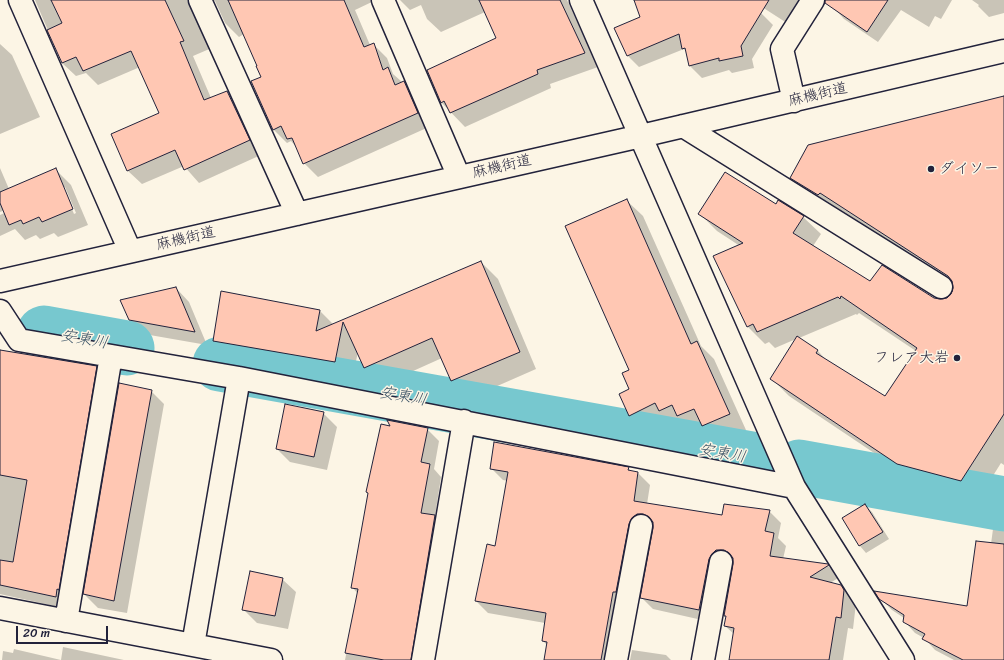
<!DOCTYPE html>
<html>
<head>
<meta charset="utf-8">
<style>
  body { margin:0 }
  #map { position:relative; width:1004px; height:660px; overflow:hidden; background:#fcf5e5; font-family:Sriracha,sans-serif }
  canvas { display:block }
  .scale { position:absolute; left:16px; top:626px; width:92px; height:18px; box-sizing:border-box; border:2px solid #22223b; border-top:0; padding-left:5px; font-size:12px; line-height:14px; white-space:nowrap; color:#22223b; -webkit-text-stroke:3px #fcf5e5; paint-order:stroke }
</style>
</head>
<body>
<div id="map">
<canvas width="1004" height="660"></canvas>
<div class="scale">20 m</div>
</div>
<script>
const context = document.querySelector('canvas').getContext('2d');
context.lineJoin = 'round';
function fill(path, color) { context.fillStyle = color; context.fill(path, 'evenodd'); }
const poly = rows => new Path2D(rows.map(r => 'M' + r).join(''));
function stroke(path, color, width, dash) { context.strokeStyle = color; context.lineWidth = width; context.lineCap = dash ? 'butt' : 'round'; context.setLineDash(dash || []); context.stroke(path); }
function label(font, color, halo, rows, align = 'center') {
  context.font = font + ' Sriracha,"Klee One",sans-serif'; context.lineWidth = 3; context.setLineDash([]); context.textBaseline = 'middle'; context.strokeStyle = halo; context.fillStyle = color; for (const [text, x, y, turn = 0] of rows) {
    context.save(); context.translate(x, y); context.rotate((+turn || 0) * Math.PI / 180); context.textAlign = isNaN(turn) ? turn : align; if (halo) context.strokeText(text, 0, 0); context.fillText(text, 0, 0); context.restore();
  }
}
const shadow = poly([
  [35,0,376,0,355,10,370,45,373,44,387,58,393,74,418,96,431,126,318,177,304,163,297,148,291,141,287,143,273,129,262,78,244,34,239,37,225,23,215,1,209,2,214,47,193,56,211,98,227,92,241,106,263,154,199,183,184,166,142,184,128,171,160,114,140,67,98,85,86,73,76,76,62,63],
  [400,0,567,0,598,67,550,84,551,88,465,127,441,102,497,38,485,12,441,32,427,19,421,5,410,10],
  [641,0,743,0,761,13,773,25,752,59,754,68,732,73,729,70,702,78,690,66,687,52,684,49,639,67,627,55,658,11],
  [755,0,805,0,790,25,762,7],
  [838,0,952,0,941,19,935,16,929,27,901,10,878,42,844,19,833,7],
  [972,0,1004,0,1004,13,989,17,978,6,979,5],
  [0,44,12,55,40,117,0,134],
  [1004,103,1004,465,1001,463,979,498,916,481,789,396,772,379,796,339,775,348,769,342,765,344,747,326,740,246,717,231,700,214,776,205,803,217,821,234,813,246,871,282,940,300,947,299,952,294,954,286,837,209,835,212,809,195,791,178],
  [859,313,916,351,885,398,828,362,818,351,799,338,856,314,857,315],
  [0,168,9,189,55,169,71,185,88,225,58,237,54,233,40,239,36,235,25,240,15,229,0,236,0,215,9,211,8,209,0,212],
  [63,187,65,187,76,213,74,214],
  [626,200,643,216,701,346,714,359,746,430,720,442,705,428,694,432,685,423,676,427,670,421,647,432,630,415,631,371],
  [481,262,498,279,536,369,470,398,452,381,442,358,382,385,365,368,358,352,352,379,231,358,214,341,320,311,334,325],
  [176,288,189,302,207,345,144,334,130,320],
  [0,350,96,367,108,380,68,609,0,594],
  [151,391,164,404,127,613,98,608,84,594],
  [323,413,337,427,327,470,290,462,277,449],
  [392,428,427,429,439,441,434,469,441,477,435,516,447,528,424,660,345,660,358,594,352,587],
  [491,468,628,468,632,472,638,473,650,485,647,504,723,516,769,511,781,523,778,538,786,546,783,559,827,565,840,577,830,583,841,586,856,603,853,629,848,628,843,660,730,660,734,634,725,626,727,617,725,615,733,561,728,562,711,622,653,609,641,597,654,525,649,526,617,660,545,660,548,646,543,641,545,623,488,613,476,601,496,548,508,481,503,480],
  [865,505,872,512,889,539,866,553,860,546,843,518],
  [993,529,1004,531,1004,660,954,660,935,650,924,638,915,633,904,621,904,618,892,610,880,598,968,607,991,544],
  [282,579,296,592,288,629,257,623,243,609],
  [63,647,124,660,2,660,3,651,13,653,14,649,61,660],
  [632,650,666,655,671,660,630,660]
]);
const river = poly([
  [44,333,127,348],
  [220,364,763,461],
  [799,467,1004,504]
]);
const building = poly([
  [51,0,165,0,184,41,180,42,204,100,227,91,250,140,184,170,175,150,127,171,111,134,159,113,131,51,83,71,76,57,62,63,47,30,62,23,51,0],
  [228,0,344,0,364,47,374,43,383,70,388,67,395,85,404,81,418,113,303,164,292,138,287,139,281,126,273,130,251,81,261,77,256,66,257,66,228,0],
  [479,0,560,0,585,53,537,70,538,74,450,113,444,101,441,103,427,70,496,38,479,0],
  [634,0,769,0,741,46,743,56,719,61,719,58,689,66,685,48,682,49,679,34,627,56,614,28,640,17,634,0],
  [825,0,888,0,867,32,825,3,825,0],
  [1004,96,1004,414,961,481,897,464,770,379,797,336,818,350,816,353,885,396,917,348,841,296,840,299,838,297,757,332,753,324,747,327,713,256,743,243,698,214,725,172,776,204,778,200,804,216,793,233,870,281,882,265,934,298,940,299,947,298,951,294,953,288,952,281,948,276,820,193,818,195,790,178,808,145,1004,96],
  [56,168,73,209,42,222,39,217,23,224,21,220,9,225,0,203,0,192,56,168],
  [627,199,691,344,697,341,730,414,702,426,694,409,677,416,672,405,659,411,655,403,629,416,619,394,629,389,622,373,629,370,565,226,627,199],
  [481,261,520,352,451,381,432,338,364,368,343,322,335,362,213,341,221,291,320,310,316,331,481,261],
  [176,287,195,332,129,320,120,300,176,287],
  [0,350,97,366,59,590,57,589,56,597,0,585,0,560,13,562,27,480,0,475,0,350],
  [119,383,152,390,114,601,83,594,119,383],
  [285,404,324,412,314,457,276,449,285,404],
  [387,420,428,428,421,462,430,464,421,513,435,515,411,660,384,660,345,653,358,589,351,588,368,493,366,492,381,424,390,426,387,420],
  [494,442,629,467,628,470,638,472,634,501,722,515,724,504,770,510,765,531,774,533,770,556,828,564,829,565,810,577,841,585,844,590,841,618,836,617,829,660,729,660,734,628,724,626,726,616,724,616,733,564,733,558,729,553,724,550,716,550,712,554,709,559,699,610,640,598,653,528,653,522,649,517,643,514,637,514,632,518,629,524,616,592,613,592,601,660,544,660,547,642,542,641,546,613,475,601,487,544,495,546,508,472,490,469,494,442],
  [865,504,883,532,859,546,842,518,865,504],
  [976,541,1004,544,1004,660,963,660,922,639,925,634,903,622,904,615,879,599,874,591,967,606,976,541],
  [250,571,283,578,275,616,242,610,250,571]
]);
const minor = poly([
  [20,0,130,251],
  [200,0,297,214],
  [383,0,459,177],
  [581,0,794,487,903,660],
  [794,101,782,49,813,0],
  [683,126,941,287],
  [0,281,641,136,1004,51],
  [0,311,19,340,239,378,794,487],
  [0,608,271,660],
  [66,621,111,356],
  [193,645,239,378],
  [423,660,464,421],
  [616,660,641,526],
  [703,660,721,562]
]);
const markers = [
  [931,169,4,"#22223b"],
  [957,358,4,"#22223b"]
];
const streetNames = [
  ["麻機街道",818,95,-13],
  ["麻機街道",502,167,-13],
  ["麻機街道",186,239,-13]
];
const poiNames = [
  ["ダイソー",939,169],
  ["フレア大岩",949,358,"right"]
];
const waterNames = [
  ["安東川",84,340,10],
  ["安東川",403,397,10],
  ["安東川",722,454,10]
];
fill(shadow, '#0003');
stroke(river, '#77c8cf', 55);
fill(building, '#ffc7b3');
stroke(building, '#22223b', 1);
stroke(minor, '#22223b', 25);
stroke(minor, '#fcf5e5', 22);
for (const [x, y, r, color] of markers) { const dot = new Path2D(); dot.arc(x, y, r, 0, 2 * Math.PI); context.fillStyle = color; context.fill(dot); stroke(dot, '#fcf5e5', 1.5); }
label('15px', '#22223b', '#fcf5e5', streetNames);
label('15px', '#22223b', '#fcf5e5', poiNames, 'left');
label('italic 16px', '#3c5467', '#fcf5e5', waterNames);
</script>
</body>
</html>
